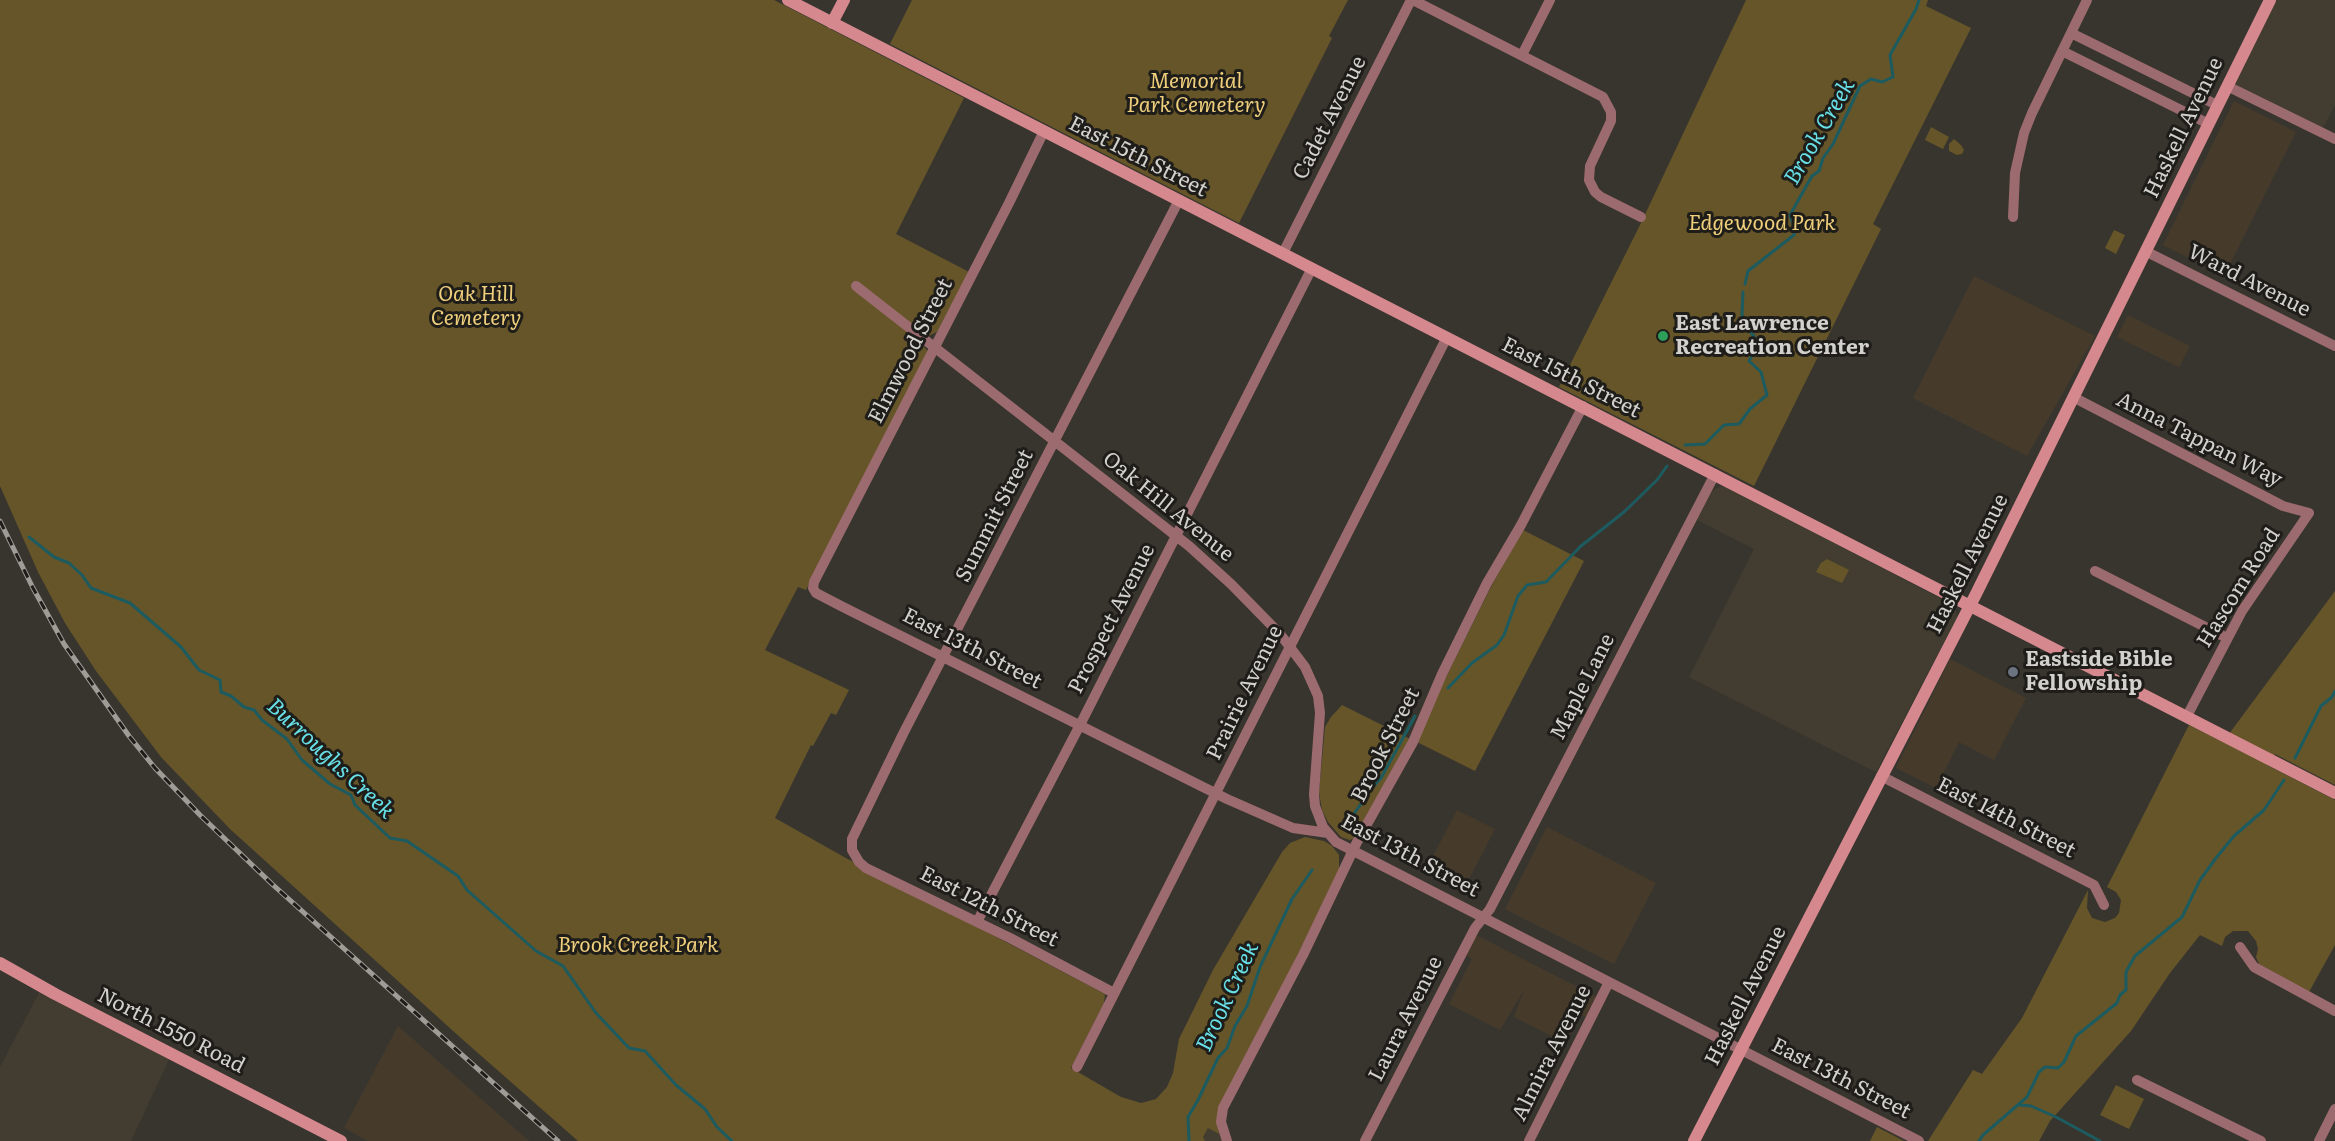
<!DOCTYPE html>
<html>
<head>
<meta charset="utf-8">
<style>
  body { margin:0 }
  canvas { display:block; background:#38352e }
</style>
</head>
<body>
<canvas width="2335" height="1141"></canvas>
<script>
const context = document.querySelector('canvas').getContext('2d');
context.lineJoin = 'round';
function fill(path, color) { context.fillStyle = color; context.fill(path, 'evenodd'); }
const poly = rows => new Path2D(rows.map(r => 'M' + r).join(''));
function stroke(path, color, width, dash) { context.strokeStyle = color; context.lineWidth = width; context.lineCap = dash ? 'butt' : 'round'; context.setLineDash(dash || []); context.stroke(path); }
function label(font, color, halo, rows, align = 'center') {
  context.font = font + ' Literata,serif'; context.lineWidth = 6; context.setLineDash([]); context.textBaseline = 'middle'; context.strokeStyle = halo; context.fillStyle = color; for (const [text, x, y, turn = 0] of rows) {
    context.save(); context.translate(x, y); context.rotate((+turn || 0) * Math.PI / 180); context.textAlign = isNaN(turn) ? turn : align; if (halo) context.strokeText(text, 0, 0); context.fillText(text, 0, 0); context.restore();
  }
}
const commercial = poly([
  [2234,101,2296,132,2224,276,2163,245],
  [1974,276,2095,336,2027,456,1913,398],
  [2128,315,2190,346,2179,367,2117,337],
  [1950,659,2026,698,1994,760,1959,742,1936,788,1896,768],
  [1457,810,1495,829,1465,887,1427,868],
  [1547,827,1656,883,1614,964,1505,909],
  [1472,933,1601,999,1590,1019,1580,1014,1565,1043,1514,1017,1524,990,1500,1030,1449,1004,1472,959,1462,953],
  [398,1026,529,1141,368,1141,344,1128]
]);
const built = poly([
  [2270,0,2335,0,2335,105,2321,132,2227,86],
  [1720,486,1725,487,1955,606,1957,617,1876,772,1689,677,1754,549,1697,520,1712,491],
  [40,991,172,1053,131,1141,0,1141,0,1067],
  [1208,1128,1219,1134,1222,1141,1201,1141]
]);
const green = poly([
  [0,0,774,0,964,98,896,234,969,272,937,332,918,341,928,351,806,590,798,587,765,650,849,690,836,715,831,713,813,746,811,745,775,818,844,857,1105,994,1104,1003,1071,1068,1121,1097,1141,1103,1156,1099,1167,1087,1173,1073,1179,1039,1213,970,1282,852,1290,843,1305,837,1324,841,1332,846,1339,855,1339,869,1217,1123,1219,1134,1208,1128,1203,1137,1205,1141,578,1141,462,1039,230,829,161,757,96,671,65,623,38,572,0,486],
  [912,0,1348,0,1329,36,1332,38,1239,223,890,44],
  [1746,0,1928,0,1926,6,1971,28,1873,224,1881,229,1754,486,1559,387,1641,223],
  [1931,127,1949,137,1943,149,1925,140],
  [1954,139,1961,145,1964,150,1962,154,1957,155,1949,151,1949,144],
  [2114,230,2125,235,2116,254,2105,248],
  [1523,530,1584,561,1475,771,1417,742,1443,683,1493,583],
  [1827,559,1849,570,1842,583,1816,572,1821,563],
  [2335,591,2335,785,2275,754,2267,765,2335,800,2335,945,2309,992,2259,964,2256,957,2258,949,2256,941,2248,931,2233,931,2225,937,2222,946,2200,935,2170,973,2131,1031,2050,1121,2039,1141,1928,1141,1973,1070,1982,1074,2022,1018,2088,890,2087,908,2092,918,2105,922,2115,918,2119,913,2121,900,2116,892,2107,887,2189,725,2223,742],
  [1342,705,1410,739,1354,838,1350,840,1341,837,1328,822,1322,810,1319,792,1325,727,1331,717],
  [2116,1085,2144,1099,2129,1129,2100,1115],
  [1877,1127,1904,1141,1870,1141]
]);
const stream = poly([
  [1745,284,1748,271,1794,235,1795,229,1790,215,1812,176,1819,171,1823,158,1833,144,1860,86,1871,79,1882,82,1893,77,1890,55,1916,9,1919,0],
  [1685,445,1705,444,1724,425,1739,424,1750,409,1767,395,1761,372,1749,361,1757,347,1754,336,1749,331,1742,315,1743,292],
  [29,537,54,557,69,563,82,575,91,588,130,603,181,647,199,670,220,680,221,692,231,696,244,707,254,710,262,720,287,739,302,760,330,784,351,795,355,805,390,838,407,841,458,876,467,890,536,951,563,966,596,1013,629,1048,645,1051,676,1085,705,1109,717,1127,732,1141],
  [1448,688,1472,663,1497,645,1504,635,1518,596,1527,585,1546,582,1581,546,1624,512,1657,480,1667,466],
  [2295,758,2321,706,2332,697,2335,691],
  [1351,818,1372,788,1381,778,1415,716],
  [2020,1105,2031,1106,2056,1117,2100,1141],
  [1189,1141,1188,1117,1198,1100,1218,1058,1227,1048,1235,1026,1247,1006,1260,967,1292,899,1312,870],
  [1979,1141,1983,1135,2027,1097,2039,1072,2045,1067,2058,1068,2064,1062,2076,1036,2117,1003,2120,995,2126,990,2126,972,2135,956,2182,917,2200,880,2216,858,2234,836,2264,810,2284,780]
]);
const street = poly([
  [1413,0,1603,97,1611,112,1611,121,1590,166,1589,180,1595,192,1601,197,1641,217],
  [2071,33,2217,105],
  [2062,51,2209,124],
  [1522,55,1550,0],
  [2227,86,2335,139],
  [1044,131,1009,203,814,582,813,588,816,593,843,607,1227,799,1293,828,1328,833],
  [2013,217,2015,173,2024,133,2032,113,2087,0],
  [2145,251,2335,346],
  [1283,253,1411,0],
  [856,286,1189,546,1231,584,1280,634,1305,667,1318,696,1320,713,1314,794,1315,806,1323,827,1336,842,1919,1141],
  [2073,397,2283,506,2309,513,2242,611,2187,716],
  [2095,571,2227,638],
  [1881,776,2094,885,2104,905],
  [977,922,1080,725,1312,268],
  [2240,947,2254,967,2335,1011],
  [1114,993,1010,938,866,868,859,862,852,850,852,839,904,732,1179,200],
  [1077,1067,1447,337],
  [2137,1080,2261,1141],
  [1227,1141,1221,1122,1223,1108,1303,955,1357,842,1413,742,1442,674,1487,583,1521,525,1583,406],
  [1365,1141,1475,928,1490,909,1715,474],
  [1529,1141,1609,982],
  [2319,1141,2335,1109]
]);
const secondary = poly([
  [788,0,2335,793],
  [832,23,844,0],
  [0,963,55,994,341,1141],
  [1694,1141,1976,594,2270,0]
]);
const rail = poly([
  [0,521,33,588,64,644,129,736,155,768,200,815,272,884,558,1141]
]);
const markers = [
  [1663,336,6,"#2e9e5b"],
  [2013,672,6,"#6b7280"]
];
const parkNames = [
  ["Memorial",1196,82],
  ["Park Cemetery",1196,106],
  ["Edgewood Park",1762,224],
  ["Oak Hill",476,295],
  ["Cemetery",476,319],
  ["Brook Creek Park",638,946]
];
const streetNames = [
  ["Cadet Avenue",1330,118,-63],
  ["Haskell Avenue",2184,128,-64],
  ["East 15th Street",1138,157,27],
  ["Ward Avenue",2249,281,27],
  ["Elmwood Street",911,351,-63],
  ["East 15th Street",1571,378,27],
  ["Anna Tappan Way",2199,440,27],
  ["Oak Hill Avenue",1168,507,39],
  ["Summit Street",995,516,-63],
  ["Haskell Avenue",1968,564,-63],
  ["Hascom Road",2239,588,-58],
  ["Prospect Avenue",1112,619,-63],
  ["East 13th Street",972,649,27],
  ["Maple Lane",1583,687,-63],
  ["Prairie Avenue",1245,693,-64],
  ["Brook Street",1386,745,-63],
  ["East 14th Street",2006,818,27],
  ["East 13th Street",1410,856,28],
  ["East 12th Street",989,907,27],
  ["Haskell Avenue",1746,996,-63],
  ["Laura Avenue",1406,1019,-63],
  ["North 1550 Road",171,1031,27],
  ["Almira Avenue",1552,1053,-63],
  ["East 13th Street",1841,1079,27]
];
const poiNames = [
  ["East Lawrence",1675,324],
  ["Recreation Center",1675,348],
  ["Eastside Bible",2025,660],
  ["Fellowship",2025,684]
];
const waterNames = [
  ["Brook Creek",1820,132,-60],
  ["Burroughs Creek",330,759,43],
  ["Brook Creek",1228,997,-65]
];
fill(commercial, '#463b2b');
fill(built, '#423d30');
fill(green, '#665529');
stroke(stream, '#1c5b5f', 3);
stroke(street, '#9c6b6f', 10);
stroke(secondary, '#d5888e', 12);
stroke(rail, '#9e9c97', 5);
stroke(rail, '#1e1d19', 3, [9]);
for (const [x, y, r, color] of markers) { const dot = new Path2D(); dot.arc(x, y, r, 0, 2 * Math.PI); context.fillStyle = color; context.fill(dot); stroke(dot, '#1e1d19', 2); }
label('italic 21px', '#efcf7c', '#1e1d19', parkNames);
label('21px', '#d3d1cd', '#1e1d19', streetNames);
label('bold 21px', '#d3d1cd', '#1e1d19', poiNames, 'left');
label('italic 22px', '#68e0e8', '#1e1d19', waterNames);
</script>
</body>
</html>
